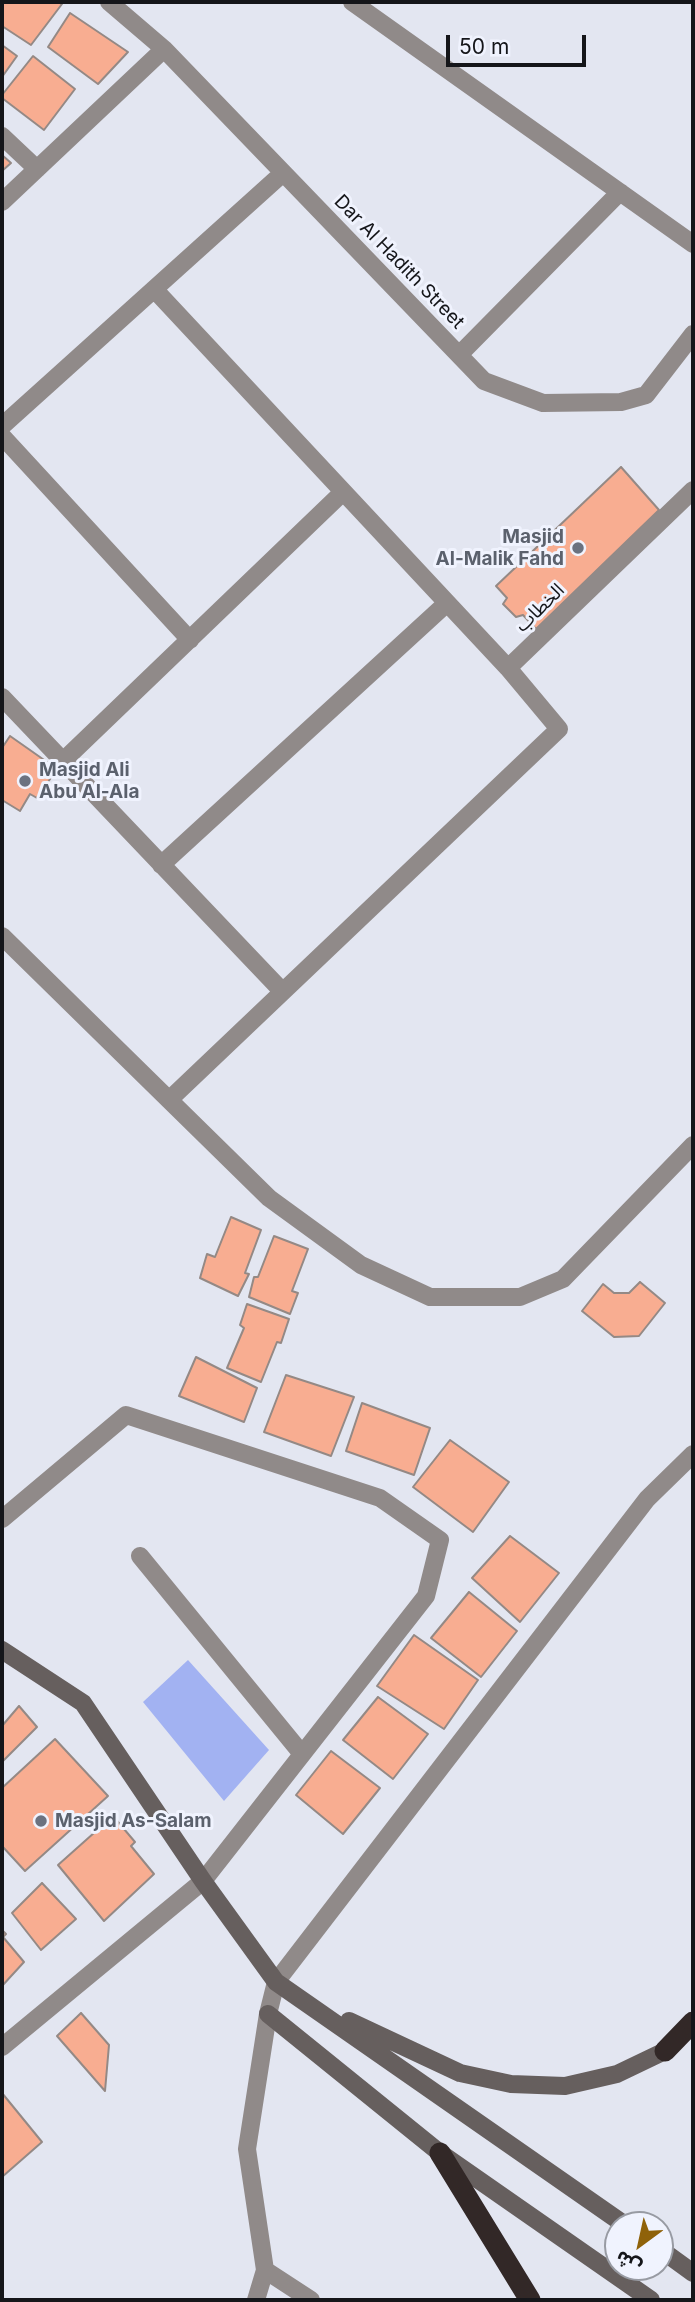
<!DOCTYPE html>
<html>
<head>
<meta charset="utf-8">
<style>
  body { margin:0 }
  #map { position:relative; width:695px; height:2302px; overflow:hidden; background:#e3e6f1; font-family:Inter,"Noto Sans Arabic",sans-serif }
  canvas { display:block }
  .frame { position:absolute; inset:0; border:4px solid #15161a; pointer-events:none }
  .north { position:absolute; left:604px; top:2211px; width:70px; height:70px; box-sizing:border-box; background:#f0f3fe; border:2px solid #989ba3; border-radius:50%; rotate:213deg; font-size:19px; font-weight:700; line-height:28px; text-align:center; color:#15161a }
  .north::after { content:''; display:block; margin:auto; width:24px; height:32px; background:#8f620a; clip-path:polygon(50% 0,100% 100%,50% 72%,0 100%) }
  .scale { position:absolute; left:446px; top:35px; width:140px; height:32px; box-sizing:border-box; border:4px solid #15161a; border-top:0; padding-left:9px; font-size:21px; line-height:24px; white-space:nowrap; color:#15161a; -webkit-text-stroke:5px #f0f3fe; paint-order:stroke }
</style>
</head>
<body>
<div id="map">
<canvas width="695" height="2302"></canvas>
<div class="frame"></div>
<div class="north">ش</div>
<div class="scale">50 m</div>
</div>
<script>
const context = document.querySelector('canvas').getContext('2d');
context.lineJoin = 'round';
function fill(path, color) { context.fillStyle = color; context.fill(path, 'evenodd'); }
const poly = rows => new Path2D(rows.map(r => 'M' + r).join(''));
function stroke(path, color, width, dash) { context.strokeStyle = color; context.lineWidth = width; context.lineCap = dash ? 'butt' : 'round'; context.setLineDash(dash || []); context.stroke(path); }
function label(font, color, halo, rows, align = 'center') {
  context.font = font + ' Inter,"Noto Sans Arabic",sans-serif'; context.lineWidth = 6; context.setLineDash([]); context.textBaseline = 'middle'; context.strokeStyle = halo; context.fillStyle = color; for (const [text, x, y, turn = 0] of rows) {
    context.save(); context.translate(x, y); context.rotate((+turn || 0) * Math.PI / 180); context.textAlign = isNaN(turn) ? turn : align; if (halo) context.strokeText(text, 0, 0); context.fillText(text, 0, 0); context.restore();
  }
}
const green = poly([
  [188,1660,269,1750,224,1801,143,1702]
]);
const building = poly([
  [2,2,58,2,62,4,31,45,2,26,2,2],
  [70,13,128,52,98,84,48,47,70,13],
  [2,45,17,56,2,77,2,45],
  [33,56,75,89,44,130,2,98,2,95,33,56],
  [2,155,11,163,2,171,2,155],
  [621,467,659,510,536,629,523,615,516,617,503,604,507,598,496,586,621,467],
  [10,736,57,769,37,798,30,794,20,811,2,800,2,748,10,736],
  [231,1217,261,1230,245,1273,249,1274,238,1296,200,1278,207,1254,215,1257,231,1217],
  [274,1236,308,1249,292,1291,298,1293,290,1314,249,1297,254,1277,258,1277,274,1236],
  [640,1282,665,1303,639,1336,614,1337,582,1311,603,1284,614,1293,629,1293,640,1282],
  [247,1304,289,1319,281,1343,277,1342,261,1382,227,1368,244,1328,240,1325,247,1304],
  [196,1357,257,1388,244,1422,179,1396,196,1357],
  [286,1375,354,1397,331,1456,264,1432,286,1375],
  [362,1403,430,1428,414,1475,346,1451,362,1403],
  [450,1440,509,1482,473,1532,413,1487,450,1440],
  [510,1536,559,1573,520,1622,472,1578,510,1536],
  [469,1592,517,1631,481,1677,431,1638,469,1592],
  [414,1635,478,1680,444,1729,377,1686,414,1635],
  [378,1697,428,1734,393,1779,343,1740,378,1697],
  [19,1706,37,1727,2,1762,2,1726,19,1706],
  [55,1739,108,1796,25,1871,2,1846,2,1788,55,1739],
  [331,1751,380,1788,343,1834,296,1795,331,1751],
  [113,1816,135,1842,131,1846,154,1874,104,1921,58,1865,113,1816],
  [42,1883,76,1919,41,1950,12,1913,42,1883],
  [2,1930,6,1934,3,1937,24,1962,2,1986,2,1930],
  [81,2013,109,2045,105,2091,57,2036,81,2013],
  [2,2093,42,2142,2,2177,2,2093]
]);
const street = poly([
  [109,2,164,49,484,381,543,403,621,402,646,395,693,334],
  [352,2,693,244],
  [2,136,37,169],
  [2,202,164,49],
  [154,289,508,668,559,729,169,1100],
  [459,355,620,192],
  [2,426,283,173],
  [2,436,190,640],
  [508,668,693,490],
  [2,697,282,991],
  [63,761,343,492],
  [161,865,447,603],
  [2,936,269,1198,361,1265,430,1297,520,1297,563,1279,693,1145],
  [2,1519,126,1415,380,1498,440,1540,426,1596,203,1881,2,2047],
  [140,1556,302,1754],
  [265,2270,311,2300],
  [256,2300,265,2270,247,2149,268,2014,276,1982,647,1499,693,1454]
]);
const secondary = poly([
  [2,1650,83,1703,203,1881,276,1982,625,2225],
  [268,2014,440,2153,651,2300],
  [349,2021,460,2073,511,2084,565,2086,617,2074,665,2051],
  [660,2249,693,2273]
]);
const highway = poly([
  [665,2051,693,2022],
  [440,2153,530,2300]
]);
const markers = [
  [578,548,7,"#6b7280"],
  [25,781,7,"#6b7280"],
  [41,1821,7,"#6b7280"]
];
const streetNames = [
  ["Dar Al Hadith Street",399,262,46],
  ["الخطاب",540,608,-44]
];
const worshipNames = [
  ["Masjid",564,537,"right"],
  ["Al-Malik Fahd",564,559,"right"],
  ["Masjid Ali",39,770],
  ["Abu Al-Ala",39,792],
  ["Masjid As-Salam",55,1821]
];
fill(green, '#a2b2f2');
fill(building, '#f8ad91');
stroke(building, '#948985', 2);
stroke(street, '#908a89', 18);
stroke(secondary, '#665f5e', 18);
stroke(highway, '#322827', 21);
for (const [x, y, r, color] of markers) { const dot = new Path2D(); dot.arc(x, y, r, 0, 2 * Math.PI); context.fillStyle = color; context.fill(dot); stroke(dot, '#f0f3fe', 2.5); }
label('19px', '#15161a', '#f0f3fe', streetNames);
label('bold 19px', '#5b616d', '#f0f3fe', worshipNames, 'left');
</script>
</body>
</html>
